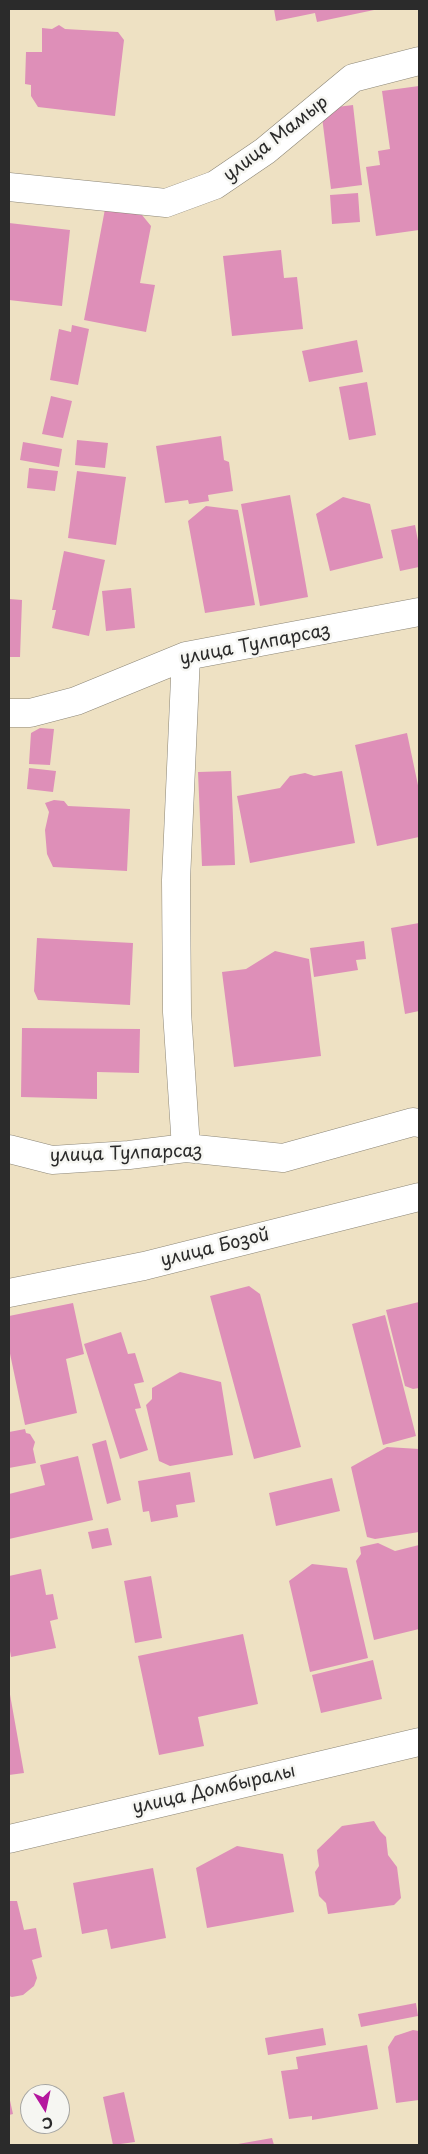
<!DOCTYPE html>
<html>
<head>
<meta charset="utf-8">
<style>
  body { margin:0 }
  #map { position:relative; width:428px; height:2154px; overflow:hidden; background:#eee1c3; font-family:"Playpen Sans",sans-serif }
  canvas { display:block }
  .frame { position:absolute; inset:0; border:10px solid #2b2b2b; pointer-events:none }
  .north { position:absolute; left:20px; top:2084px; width:50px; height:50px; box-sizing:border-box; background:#f6f6f2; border:1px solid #a5a5a2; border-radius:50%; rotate:170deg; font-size:14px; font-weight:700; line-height:20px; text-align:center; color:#2b2b2b }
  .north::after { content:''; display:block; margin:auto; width:18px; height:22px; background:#b5179e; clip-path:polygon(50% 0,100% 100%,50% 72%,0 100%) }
</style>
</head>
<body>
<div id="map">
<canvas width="428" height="2154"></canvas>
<div class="frame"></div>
<div class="north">С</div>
</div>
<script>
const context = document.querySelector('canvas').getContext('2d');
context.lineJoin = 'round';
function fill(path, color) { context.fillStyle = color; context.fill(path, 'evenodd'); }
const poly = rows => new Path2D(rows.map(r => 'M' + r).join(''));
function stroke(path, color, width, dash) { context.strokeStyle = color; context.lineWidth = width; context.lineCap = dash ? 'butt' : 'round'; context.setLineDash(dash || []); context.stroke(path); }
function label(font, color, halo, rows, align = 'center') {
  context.font = font + ' "Playpen Sans",sans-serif'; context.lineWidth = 5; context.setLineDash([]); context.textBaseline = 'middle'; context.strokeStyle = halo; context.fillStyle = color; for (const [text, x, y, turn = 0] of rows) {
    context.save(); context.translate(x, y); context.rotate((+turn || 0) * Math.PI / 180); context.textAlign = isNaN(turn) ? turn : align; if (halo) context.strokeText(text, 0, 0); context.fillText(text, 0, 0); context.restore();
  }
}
const building = poly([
  [274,9,374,9,374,10,317,22,315,13,276,21],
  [59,25,65,29,118,32,124,40,115,116,38,107,31,96,31,85,25,84,26,52,42,52,42,28,52,29],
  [419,86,419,230,376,236,366,167,380,165,378,151,390,149,382,91],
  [353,105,362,185,331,189,321,109],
  [358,193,360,222,332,224,330,195],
  [105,209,142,215,151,226,140,283,155,285,146,332,84,320],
  [9,223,70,230,62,306,9,300],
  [281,250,284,278,297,277,303,329,232,336,223,256],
  [72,325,89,329,78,385,50,380,59,329,71,332],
  [357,340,363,372,309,382,302,351],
  [367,382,376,435,349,440,339,387],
  [51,396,72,401,63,438,42,434],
  [221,436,224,460,229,462,233,491,208,495,209,501,189,504,188,500,165,503,156,446],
  [77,440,108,443,105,468,75,465],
  [23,442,62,449,59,467,20,460],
  [29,468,58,471,55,491,27,488],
  [77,471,126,477,116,545,68,538],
  [290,495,308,597,260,606,241,504],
  [343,497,370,504,383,558,330,571,316,514],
  [206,506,238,510,255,605,205,613,188,521],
  [415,525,419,546,419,567,400,571,391,530],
  [64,551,105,560,89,636,52,628,56,610,52,610],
  [131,588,135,628,106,631,102,591],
  [9,599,22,600,20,657,9,657],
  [40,728,54,729,50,765,29,764,31,733],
  [407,733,419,790,419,837,377,846,355,745],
  [29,768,56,771,53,792,27,789],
  [231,771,235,865,202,866,198,772],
  [342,771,355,843,250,863,237,796,280,788,290,776,305,773,314,776],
  [54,800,64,801,68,806,130,809,127,871,53,867,47,854,45,830,49,812,45,803],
  [419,923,419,1011,405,1014,391,928],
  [37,938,133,943,130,1005,38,1000,34,991],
  [364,941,366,959,356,960,358,970,314,977,310,948],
  [275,951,309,959,321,1056,234,1067,222,972,246,969],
  [22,1028,140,1029,139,1073,97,1072,97,1099,21,1097],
  [249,1286,260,1294,301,1447,254,1459,210,1296],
  [419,1302,419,1388,413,1389,405,1386,386,1310],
  [73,1303,84,1354,66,1359,77,1413,25,1425,9,1349,9,1316],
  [385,1315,416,1436,383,1445,352,1324],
  [121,1332,128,1354,135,1353,144,1382,134,1384,141,1408,135,1409,148,1450,120,1459,84,1344],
  [180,1372,221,1382,233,1455,170,1466,159,1461,146,1405,152,1399,152,1388],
  [25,1429,26,1433,30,1434,35,1442,33,1449,36,1463,9,1468,9,1432],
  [106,1440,121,1500,107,1504,92,1444],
  [387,1447,419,1449,419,1532,375,1539,367,1537,351,1467],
  [78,1456,93,1520,9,1539,9,1494,45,1485,40,1465],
  [190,1472,195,1502,176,1505,178,1517,151,1522,149,1511,143,1512,138,1481],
  [332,1478,340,1511,276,1526,269,1493],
  [108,1528,112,1545,92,1549,88,1532],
  [378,1543,395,1551,419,1545,419,1629,374,1640,356,1561,361,1554,360,1547],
  [312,1564,347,1568,368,1658,310,1672,289,1581],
  [41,1569,46,1595,53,1594,58,1619,50,1621,56,1648,11,1657,9,1645,9,1576],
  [151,1576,162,1638,135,1643,124,1581],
  [243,1634,258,1704,198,1717,204,1746,159,1755,138,1656],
  [373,1660,382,1699,321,1713,312,1675],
  [9,1689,24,1773,9,1775],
  [374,1821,380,1831,386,1837,388,1855,397,1867,401,1898,394,1905,328,1914,326,1903,319,1896,315,1872,319,1866,317,1850,342,1826],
  [237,1846,283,1854,294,1912,207,1928,196,1868],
  [153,1868,166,1938,111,1949,107,1929,82,1934,73,1883],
  [9,1901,17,1901,24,1930,36,1928,42,1957,32,1960,37,1978,34,1986,23,1995,12,1997,9,1996],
  [416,2003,418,2016,361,2027,358,2014],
  [323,2028,326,2045,268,2055,265,2038],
  [413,2030,419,2031,419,2100,396,2103,388,2047,395,2036],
  [367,2045,378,2109,312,2120,312,2116,289,2119,281,2071,298,2069,296,2057],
  [124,2092,135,2142,113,2145,103,2097],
  [9,2096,13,2114,9,2115],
  [272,2138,274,2145,238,2145,238,2144]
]);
const minor = poly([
  [9,187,166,203,215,185,265,151,353,78,419,61],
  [186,656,176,880,177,1012,186,1148],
  [9,713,30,713,76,701,186,656,419,612],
  [9,1149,52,1160,129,1155,186,1148,283,1158,413,1122,419,1123],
  [9,1293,144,1266,419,1197],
  [9,1839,419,1742]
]);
const streetNames = [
  ["улица Мамыр",276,139,-38],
  ["улица Тулпарсаз",255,645,-11],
  ["улица Тулпарсаз",126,1154,-2],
  ["улица Бозой",215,1248,-14],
  ["улица Домбыралы",214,1790,-13]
];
fill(building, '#de8fb8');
stroke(minor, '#8c8677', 29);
stroke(minor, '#fff', 28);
label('18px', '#2b2b2b', '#f6f6f2', streetNames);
</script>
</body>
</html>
